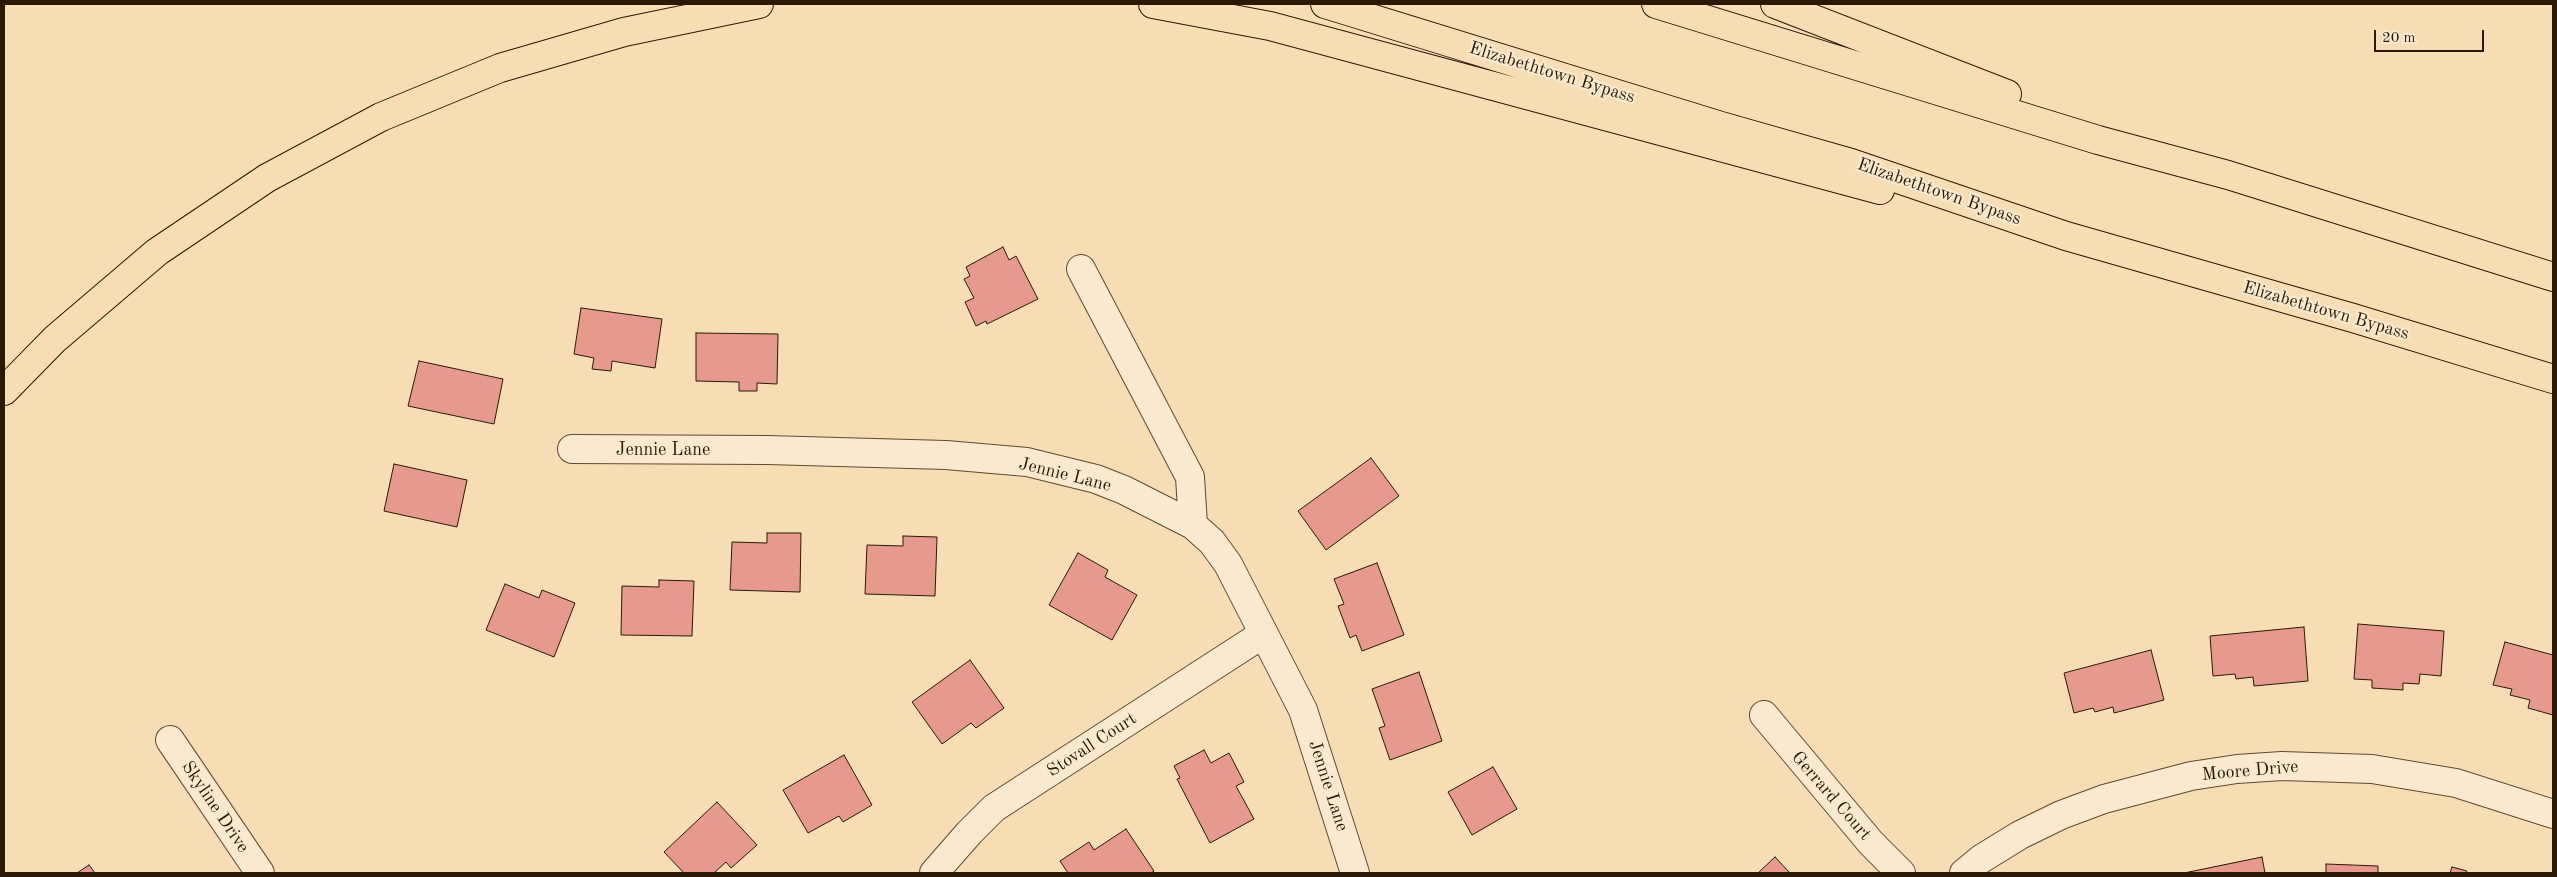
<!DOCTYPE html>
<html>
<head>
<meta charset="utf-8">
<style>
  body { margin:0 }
  #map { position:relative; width:2557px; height:877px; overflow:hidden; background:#f6ddb4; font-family:"Old Standard TT",serif }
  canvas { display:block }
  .frame { position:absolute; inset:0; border:5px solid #2a1907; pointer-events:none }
  .scale { position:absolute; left:2374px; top:30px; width:110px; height:22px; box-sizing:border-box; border:2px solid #2a1907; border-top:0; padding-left:6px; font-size:15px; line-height:18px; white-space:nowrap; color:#2a1907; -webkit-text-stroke:4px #f9e9ce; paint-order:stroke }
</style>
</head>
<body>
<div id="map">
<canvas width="2557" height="877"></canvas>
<div class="frame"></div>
<div class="scale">20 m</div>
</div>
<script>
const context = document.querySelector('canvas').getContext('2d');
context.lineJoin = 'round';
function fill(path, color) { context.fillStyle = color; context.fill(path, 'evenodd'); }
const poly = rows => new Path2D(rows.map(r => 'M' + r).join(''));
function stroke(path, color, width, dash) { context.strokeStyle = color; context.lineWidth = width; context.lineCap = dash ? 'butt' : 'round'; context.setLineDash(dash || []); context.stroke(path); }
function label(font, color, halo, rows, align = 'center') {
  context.font = font + ' "Old Standard TT",serif'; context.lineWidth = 4.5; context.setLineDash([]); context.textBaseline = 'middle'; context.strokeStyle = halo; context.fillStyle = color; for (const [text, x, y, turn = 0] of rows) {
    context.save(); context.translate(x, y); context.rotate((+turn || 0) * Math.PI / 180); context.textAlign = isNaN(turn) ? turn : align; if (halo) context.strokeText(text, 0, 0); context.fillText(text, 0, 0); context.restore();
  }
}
const building = poly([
  [1003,247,1009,260,1016,256,1038,299,987,324,986,321,976,326,965,302,974,298,964,279,970,276,966,267,1003,247],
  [581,308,662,319,655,368,612,361,611,371,592,369,594,358,574,354,581,308],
  [696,333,778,334,777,384,757,383,757,391,739,391,739,382,696,381,696,333],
  [419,361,503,379,494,424,408,406,419,361],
  [1371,458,1399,496,1326,550,1298,511,1371,458],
  [394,464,467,480,457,527,384,511,394,464],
  [767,533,801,533,800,592,730,590,732,542,767,543,767,533],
  [903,536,937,537,935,596,865,594,867,545,903,546,903,536],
  [1078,553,1108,570,1105,577,1137,595,1112,640,1049,605,1078,553],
  [1377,563,1404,635,1362,651,1356,635,1350,638,1338,606,1344,604,1334,579,1377,563],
  [659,580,694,581,692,636,621,635,622,586,659,587,659,580],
  [505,584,539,598,542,590,575,603,554,657,486,630,505,584],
  [2358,624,2444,631,2441,676,2420,674,2419,684,2403,683,2403,690,2372,688,2372,680,2354,679,2358,624],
  [2304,627,2308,681,2254,686,2253,677,2236,679,2235,674,2213,676,2210,636,2304,627],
  [2505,642,2553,655,2553,715,2528,708,2530,700,2510,695,2512,689,2493,685,2505,642],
  [2151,650,2164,700,2114,713,2113,707,2095,712,2093,708,2074,713,2064,673,2151,650],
  [970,660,1004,708,976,728,971,723,942,744,912,702,970,660],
  [1419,672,1442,741,1390,760,1379,728,1385,726,1372,689,1419,672],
  [1204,750,1211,763,1229,753,1244,782,1236,786,1254,819,1210,843,1177,779,1180,778,1174,766,1204,750],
  [844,755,872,805,843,822,839,816,808,833,783,790,844,755],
  [1493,767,1517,809,1472,835,1448,792,1493,767],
  [717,802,757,845,731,868,726,862,714,873,684,873,664,852,717,802],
  [1126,829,1154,871,1151,873,1068,873,1060,861,1089,842,1094,850,1126,829],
  [1775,857,1790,873,1758,873,1775,857],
  [2262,857,2265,873,2184,873,2262,857],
  [2326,864,2378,866,2378,873,2326,873,2326,864],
  [89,865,95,873,77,873,89,865],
  [2452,867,2467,871,2466,873,2450,873,2452,867]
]);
const minor = poly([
  [1081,269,1190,477,1193,525],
  [572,449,767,450,946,455,1027,462,1096,479,1124,490,1193,525,1212,542,1228,564,1303,710,1355,873],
  [1764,715,1871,843,1901,873],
  [170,740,260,873],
  [934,873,969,833,994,808,1263,634],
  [1964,873,1981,859,2020,835,2061,815,2104,799,2191,776,2237,769,2282,766,2372,769,2456,783,2553,814]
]);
const highway = poly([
  [1153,4,1270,26,1880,190],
  [1325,4,1721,126,1851,163,2066,236,2353,318,2553,379],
  [1656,4,2098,140,2228,175,2553,277],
  [1775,4,2007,94],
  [4,391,55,339,157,252,267,178,381,117,500,68,624,32,759,4]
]);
const streetNames = [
  ["Elizabethtown Bypass",1552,73,17],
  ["Elizabethtown Bypass",1939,192,19],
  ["Elizabethtown Bypass",2326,311,16],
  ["Jennie Lane",663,450],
  ["Jennie Lane",1065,475,14],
  ["Stovall Court",1092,745,-33],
  ["Moore Drive",2250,771,-5],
  ["Jennie Lane",1328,786,72],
  ["Gerrard Court",1831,796,49],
  ["Skyline Drive",215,807,56]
];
fill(building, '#e59a8d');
stroke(building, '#2a1907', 1);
stroke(minor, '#5d4a32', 30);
stroke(highway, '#2a1907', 30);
stroke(minor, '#f9e9ce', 28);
stroke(highway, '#f6ddb4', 28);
label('18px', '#2a1907', '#f9e9ce', streetNames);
</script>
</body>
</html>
